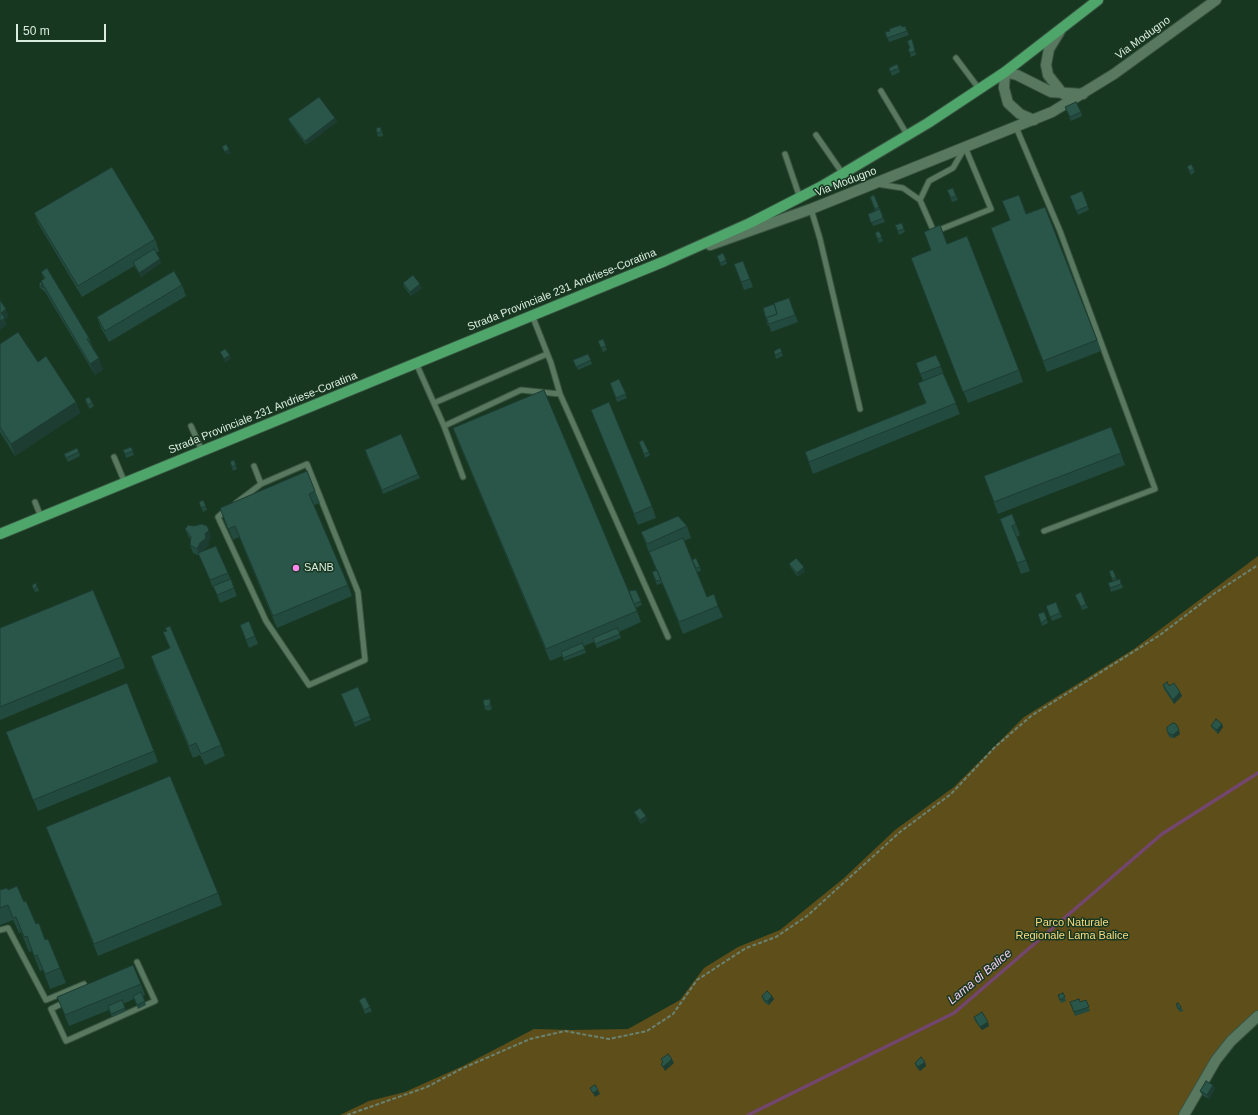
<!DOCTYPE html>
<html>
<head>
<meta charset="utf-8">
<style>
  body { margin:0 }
  #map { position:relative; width:1258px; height:1115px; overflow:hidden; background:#183721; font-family:Helvetica,sans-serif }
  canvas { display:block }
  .scale { position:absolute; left:16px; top:24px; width:90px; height:18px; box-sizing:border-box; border:2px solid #daecde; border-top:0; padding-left:5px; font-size:12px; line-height:14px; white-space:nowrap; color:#daecde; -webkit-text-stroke:3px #183721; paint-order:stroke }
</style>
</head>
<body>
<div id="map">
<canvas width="1258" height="1115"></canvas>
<div class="scale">50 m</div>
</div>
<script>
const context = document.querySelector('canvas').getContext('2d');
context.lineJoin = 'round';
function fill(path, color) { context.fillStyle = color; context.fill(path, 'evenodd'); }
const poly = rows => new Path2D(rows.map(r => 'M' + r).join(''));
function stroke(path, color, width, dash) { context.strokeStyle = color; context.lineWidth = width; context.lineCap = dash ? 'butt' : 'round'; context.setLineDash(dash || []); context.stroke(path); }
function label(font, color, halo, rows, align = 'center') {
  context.font = font + ' Helvetica,sans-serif'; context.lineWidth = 3; context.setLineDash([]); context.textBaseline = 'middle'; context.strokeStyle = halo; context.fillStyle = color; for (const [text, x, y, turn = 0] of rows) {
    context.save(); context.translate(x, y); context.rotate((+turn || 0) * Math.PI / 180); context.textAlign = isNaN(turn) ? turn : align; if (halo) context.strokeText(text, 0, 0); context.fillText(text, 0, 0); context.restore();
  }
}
const green = poly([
  [1258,556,1258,1019,1224,1049,1186,1115,340,1115,369,1101,405,1092,463,1066,534,1029,572,1030,628,1029,680,1000,704,968,738,947,780,930,844,878,895,830,954,787,1024,717,1134,649]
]);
const stream = poly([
  [748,1115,954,1013,1162,834,1258,773]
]);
const path = poly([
  [347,1115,427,1087,461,1069,530,1039,565,1031,609,1039,647,1031,673,1014,697,980,746,948,776,937,807,916,900,832,951,794,995,747,1031,716,1160,635,1215,593,1258,565]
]);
const lane = poly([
  [956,58,980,90],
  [881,91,908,136],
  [1016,127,1060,231,1155,489,1044,531],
  [816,135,843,174],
  [785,154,800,198],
  [877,184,903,188,920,200,929,181,953,168,964,149],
  [920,200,934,232,991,209,965,147],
  [811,209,820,239,860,409],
  [532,315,551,363,560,394],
  [416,363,444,426,521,390,560,394,668,637],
  [434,403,547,354],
  [191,426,202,451],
  [444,426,463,477],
  [114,457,125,483],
  [35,502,41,517],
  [236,503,261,484],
  [226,510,218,517,266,621,309,685,365,660,358,592,307,464,261,484,254,466],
  [0,930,8,928,46,1000,84,984],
  [65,1002,51,1009,66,1041,155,1001,137,962]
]);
const street = poly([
  [1184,1115,1216,1060,1231,1041,1258,1016]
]);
const secondary = poly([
  [1060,31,1049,49,1046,65,1048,75,1063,94],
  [1034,120,1020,114,1008,103,1004,88,1005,72,1017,75,1051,92,1083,94],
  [710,245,811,209,1052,112,1114,74,1216,0]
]);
const primary = poly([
  [0,534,665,261,750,223,822,186,928,123,1005,72,1098,0]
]);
const wall = poly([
  [905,26,909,35,889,42,885,32],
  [912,39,916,55,911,57,908,49,910,48],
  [897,64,900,72,892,76,889,68],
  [1065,107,1081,112,1082,116,1071,121],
  [335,118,337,122,306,145,290,123,288,119],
  [382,130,383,136,378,137,377,133],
  [1187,167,1194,169,1195,172,1191,175],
  [953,188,958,200,952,202,947,190],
  [1082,191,1089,210,1078,215,1070,196],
  [874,195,885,222,873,226,868,214,875,211,870,197],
  [34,213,155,239,159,251,156,253,161,263,141,277,134,266,82,297,39,225],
  [1026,214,1097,340,1101,351,1047,372,995,239],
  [902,223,905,232,899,235,895,225],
  [879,231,883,241,879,243,875,233],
  [947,244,1019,370,1023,382,968,403,916,269],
  [723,253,727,264,721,266,717,256],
  [743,261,753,287,744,290,734,264],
  [41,272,89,338,92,346,103,370,95,375,45,292,40,288,39,284,44,279],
  [403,283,422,288,411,296,404,287],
  [182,285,186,296,109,342,101,328,97,317],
  [789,298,798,322,771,332,769,325,768,326,763,308,774,304],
  [603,339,607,350,603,352,598,341],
  [0,344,38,362,76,402,80,413,15,456,0,432],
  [780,348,783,356,776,359,774,351],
  [588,354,592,364,578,370,573,360],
  [936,355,960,414,813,474,805,452,926,403,918,383,923,381,916,363],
  [619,379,627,398,617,402,610,383],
  [85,399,92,402,94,406,90,409,86,403],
  [591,410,652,506,656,518,638,525],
  [1111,427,1125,465,998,514,984,476],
  [453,428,629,591,636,590,642,605,636,608,641,622,619,632,621,638,597,648,594,642,584,646,586,653,564,661,562,656,550,661,457,439],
  [639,442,649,452,650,455,645,458],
  [131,447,134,455,126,458,123,450],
  [79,452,80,456,68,462,64,454],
  [366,454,418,474,420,478,383,494],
  [234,460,237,469,233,471,230,462],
  [315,491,320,503,314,505,348,585,352,596,277,628,239,537,233,540,220,508],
  [203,500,207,510,203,512,199,502],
  [1012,514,1020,535,1017,537,1030,571,1021,574,1000,519],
  [194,526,211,538,208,542,209,545,202,551,228,573,237,596,220,603,214,587,213,588,200,556,193,553,190,545,191,540,188,536,185,529],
  [687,526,691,538,684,541,692,560,700,567,701,571,697,572,707,597,718,606,723,617,683,634,662,583,657,585,653,576,656,570,641,532],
  [789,564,805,571,798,577,791,568],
  [1113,570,1117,580,1120,579,1123,588,1111,592,1108,583,1113,582,1109,571],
  [36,583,39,591,35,592,32,585],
  [1075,595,1086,604,1088,608,1082,610],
  [1056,602,1062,617,1052,621,1046,606],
  [1044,612,1048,623,1042,626,1038,614],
  [240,625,255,636,258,644,249,648],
  [0,628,121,657,125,668,0,720],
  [163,632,221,745,225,756,205,765,200,755,193,758,155,668,151,656,170,649],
  [1163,685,1169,686,1180,692,1182,696,1174,704,1164,689],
  [358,687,371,720,355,727,341,694],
  [490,699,491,703,492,709,488,711,485,709,484,705],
  [1222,724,1223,727,1218,734,1213,729,1211,726],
  [1167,731,1180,734,1174,738,1171,738,1168,735],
  [6,732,154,751,158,762,38,811],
  [634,812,646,816,647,820,641,824,636,816],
  [46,827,218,893,222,905,98,956],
  [0,890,8,890,24,902,45,940,60,968,66,983,50,989,43,970,40,971,32,951,29,952,21,932,19,933,13,920,0,925],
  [141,984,145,995,143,996,146,1005,138,1009,134,999,123,1004,126,1011,112,1017,109,1010,69,1026,57,997],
  [1063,993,1066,1001,1061,1003,1058,995],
  [762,996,774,999,769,1005,766,1004,763,1000],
  [359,1000,370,1007,372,1011,365,1014],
  [1086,1000,1090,1011,1075,1016,1070,1002,1080,1002],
  [1176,1004,1181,1007,1183,1011,1180,1012,1177,1008],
  [974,1017,989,1026,982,1030,975,1021],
  [915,1063,926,1066,920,1071,916,1067],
  [1215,1089,1209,1099,1202,1095,1200,1091]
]);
const shadedWall = poly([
  [335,118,337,122,306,145,305,141],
  [229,149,231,153,226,155,225,152],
  [160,259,161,263,141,277,139,273],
  [420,284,422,288,411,296,410,292],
  [6,309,9,317,5,320,7,325,0,330,0,321,1,313],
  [230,355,231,359,225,363,224,359],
  [99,358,103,370,95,375,90,364],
  [76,402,80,413,15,456,11,444],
  [209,530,211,538,208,542,209,545,203,551,200,556,197,549,200,543],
  [804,567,805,571,798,577,797,573],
  [1180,692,1182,696,1174,704,1173,700],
  [490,699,491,703,492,709,490,705],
  [1222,724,1223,727,1218,734,1217,730],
  [1179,730,1180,734,1174,738,1173,735],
  [646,816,647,820,641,824,640,820],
  [772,996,774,999,769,1005,768,1001],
  [988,1022,989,1026,982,1030,980,1027],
  [672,1059,674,1063,665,1071,663,1067],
  [925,1062,926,1066,920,1071,918,1067],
  [1213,1085,1215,1089,1209,1099,1207,1095],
  [598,1090,600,1094,595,1097,593,1093]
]);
const building = poly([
  [901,25,902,27,905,26,907,31,887,38,885,32,890,31,889,29,901,25],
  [912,39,915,51,910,53,908,49,910,48,907,41,912,39],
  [897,64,899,68,890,72,889,68,897,64],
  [319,97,335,118,305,141,288,119,319,97],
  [1076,102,1081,112,1070,117,1065,107,1076,102],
  [381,127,381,132,377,133,376,128,381,127],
  [226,144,229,149,225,152,222,147,226,144],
  [1191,164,1194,169,1190,171,1187,167,1191,164],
  [112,167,155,239,78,286,34,213,112,167],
  [953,188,956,196,951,198,947,190,953,188],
  [1082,191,1088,206,1076,211,1070,196,1082,191],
  [874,195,879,207,875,209,870,197,874,195],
  [1019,195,1026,214,1045,207,1097,340,1043,361,991,228,1010,220,1002,201,1019,195],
  [880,209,883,218,871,223,868,214,880,209],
  [902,223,904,229,898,231,895,225,902,223],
  [940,225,947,244,967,236,1019,370,963,392,911,258,931,250,924,232,940,225],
  [879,231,882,237,878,239,875,233,879,231],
  [154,249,160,259,139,273,133,262,154,249],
  [723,253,726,260,720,263,717,256,723,253],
  [743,261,750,279,741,282,734,264,743,261],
  [47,268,89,338,87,339,99,358,90,364,41,281,45,278,41,272,47,268],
  [174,271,182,285,105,331,97,317,174,271],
  [413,275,420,284,410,292,403,283,413,275],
  [41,282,43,288,39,284,41,282],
  [789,298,795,315,769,324,766,318,777,314,774,303,789,298],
  [0,300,6,309,1,313,5,318,0,321,0,300],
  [774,304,777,314,766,318,768,321,767,322,763,308,774,304],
  [18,332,38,362,46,356,76,402,11,444,0,427,0,344,18,332],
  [603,339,606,346,601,348,598,341,603,339],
  [780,348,782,352,775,355,774,351,780,348],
  [225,349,230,355,224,359,220,352,225,349],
  [588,354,591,360,576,367,573,360,588,354],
  [936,355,941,366,920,374,916,363,936,355],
  [943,373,956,403,809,462,805,452,926,403,918,383,943,373],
  [619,379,626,394,616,398,610,383,619,379],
  [544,390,637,611,546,649,453,428,544,390],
  [89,397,92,402,88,405,85,399,89,397],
  [609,402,652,506,634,514,591,410,609,402],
  [1111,427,1121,453,994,502,984,476,1111,427],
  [401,434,418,474,382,490,365,450,401,434],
  [643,440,649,452,644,454,639,442,643,440],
  [131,447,133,451,125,454,123,450,131,447],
  [77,448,79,452,66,458,64,454,77,448],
  [234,460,236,465,232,467,230,462,234,460],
  [307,471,315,491,309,494,348,585,273,616,235,526,228,529,220,508,307,471],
  [203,500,206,506,201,508,199,502,203,500],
  [1012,514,1016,524,1012,526,1026,560,1017,563,1000,519,1012,514],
  [678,516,687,526,647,544,641,532,678,516],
  [202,524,207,526,209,530,205,534,206,538,200,543,197,549,190,545,191,537,185,529,188,525,194,526,202,524],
  [683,538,707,597,714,594,718,606,679,622,649,552,683,538],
  [216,546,228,573,210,580,198,553,216,546],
  [696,558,700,567,696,568,692,560,696,558],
  [796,558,804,567,797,573,789,564,796,558],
  [657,570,661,580,656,581,652,572,657,570],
  [1113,570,1116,577,1112,579,1109,571,1113,570],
  [231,579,234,588,217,595,213,586,231,579],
  [1120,579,1121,584,1110,588,1108,583,1120,579],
  [36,583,37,587,33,589,32,585,36,583],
  [93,590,121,657,0,707,0,628,93,590],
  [636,590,641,601,634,604,629,591,636,590],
  [1081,592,1086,604,1081,607,1075,595,1081,592],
  [1056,602,1060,613,1050,617,1046,606,1056,602],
  [1044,612,1047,619,1041,623,1038,614,1044,612],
  [249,621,255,636,246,640,240,625,249,621],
  [170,626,221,745,201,754,196,743,189,746,151,656,170,648,163,632,167,631,165,628,170,626],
  [617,628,620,634,595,644,593,638,617,628],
  [582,643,585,649,563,658,561,652,582,643],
  [1167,682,1169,686,1174,683,1180,692,1173,700,1163,685,1167,682],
  [127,683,154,751,33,800,6,732,127,683],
  [358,687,370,716,354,723,341,694,358,687],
  [490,699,490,705,486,707,484,705,483,700,490,699],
  [1216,719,1222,724,1217,730,1211,726,1216,719],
  [1173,723,1176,724,1179,730,1173,735,1170,734,1167,731,1167,727,1173,723],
  [170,776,218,893,94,944,46,827,170,776],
  [640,808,646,816,640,820,634,812,640,808],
  [17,886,24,902,26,901,36,924,39,923,45,940,48,939,60,968,45,974,37,955,34,956,27,936,24,937,16,917,13,918,8,905,0,908,0,890,7,888,8,890,17,886],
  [133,965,141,984,65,1015,57,997,133,965],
  [767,991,772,996,768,1001,765,1001,762,996,767,991],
  [141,992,145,1001,137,1005,133,996,141,992],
  [1063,993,1065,997,1060,1000,1058,995,1063,993],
  [365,997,370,1007,364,1010,359,1000,365,997],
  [1079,999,1080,1002,1086,1000,1089,1007,1074,1012,1070,1002,1079,999],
  [122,1000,125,1008,111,1014,108,1006,122,1000],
  [1178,1003,1181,1007,1179,1009,1176,1004,1178,1003],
  [982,1012,988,1022,980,1027,974,1017,982,1012],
  [668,1054,672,1059,663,1067,661,1064,663,1062,661,1059,668,1054],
  [921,1057,925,1062,918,1067,915,1063,921,1057],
  [1206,1081,1213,1085,1207,1095,1200,1091,1206,1081],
  [595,1085,598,1090,593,1093,590,1088,595,1085]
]);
const markers = [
  [296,568,4,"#f888eb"]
];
const streetNames = [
  ["Via Modugno",1143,38,-36],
  ["Via Modugno",846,182,-21],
  ["Strada Provinciale 231 Andriese-Coratina",562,290,-22],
  ["Strada Provinciale 231 Andriese-Coratina",263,413,-22]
];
const poiNames = [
  ["SANB",304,568]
];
const parkNames = [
  ["Parco Naturale",1072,923],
  ["Regionale Lama Balice",1072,936]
];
const waterNames = [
  ["Lama di Balice",980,977,-40]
];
fill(green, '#5e4e1a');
stroke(stream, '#73466d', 3.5);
stroke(lane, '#395441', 7);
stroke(street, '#395441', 12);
stroke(secondary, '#395441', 12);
stroke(primary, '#395441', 12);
stroke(path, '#6a8371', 2, [4, 2]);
stroke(lane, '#587960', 5);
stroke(street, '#587960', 10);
stroke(secondary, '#587960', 10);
stroke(primary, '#4ea66b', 10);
fill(wall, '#234a3e');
fill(shadedWall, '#1d3c32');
fill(building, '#295648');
stroke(building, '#1d3c32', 1);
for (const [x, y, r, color] of markers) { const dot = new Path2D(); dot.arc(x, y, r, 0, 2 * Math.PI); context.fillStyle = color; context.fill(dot); stroke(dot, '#183721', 1.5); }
label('11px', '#daecde', '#183721', streetNames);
label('11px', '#daecde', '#183721', poiNames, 'left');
label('11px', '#f9dc82', '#183721', parkNames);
label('italic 12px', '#facef3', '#183721', waterNames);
</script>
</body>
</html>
